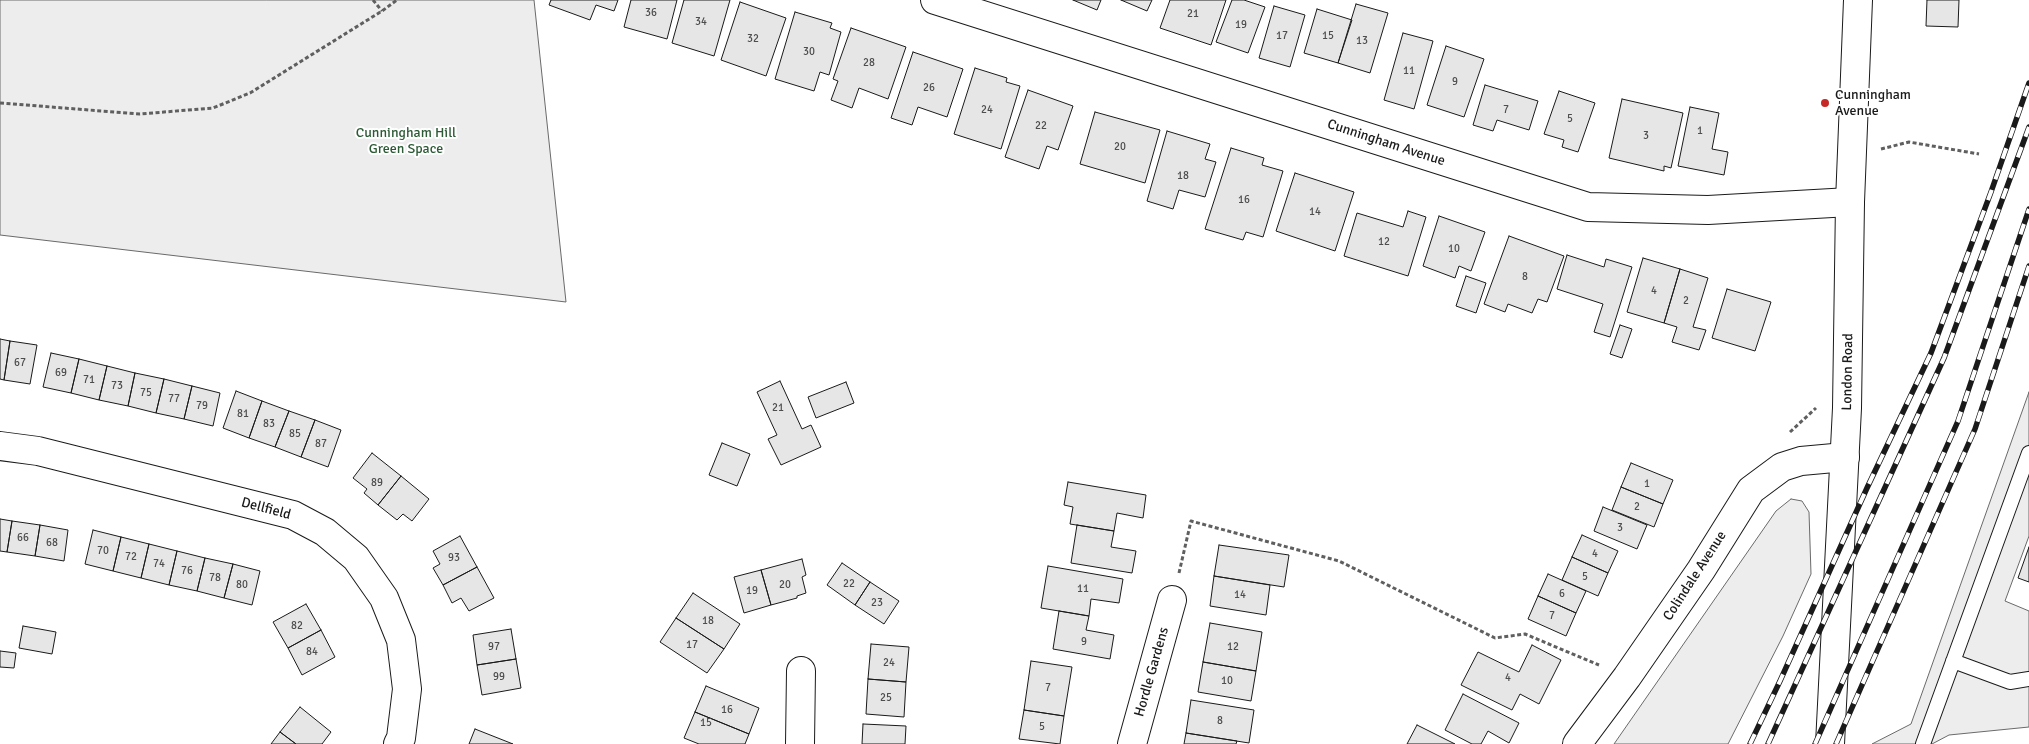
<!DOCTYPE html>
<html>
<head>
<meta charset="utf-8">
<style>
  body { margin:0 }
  canvas { display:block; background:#fff }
</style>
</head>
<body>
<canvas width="2029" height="744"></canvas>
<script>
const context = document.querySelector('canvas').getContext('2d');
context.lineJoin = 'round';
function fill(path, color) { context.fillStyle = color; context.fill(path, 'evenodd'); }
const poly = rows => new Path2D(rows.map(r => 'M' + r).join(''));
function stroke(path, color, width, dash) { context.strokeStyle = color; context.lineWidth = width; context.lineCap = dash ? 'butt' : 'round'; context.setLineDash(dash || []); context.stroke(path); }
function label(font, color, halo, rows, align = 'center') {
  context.font = font + ' Signika,sans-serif'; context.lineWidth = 4; context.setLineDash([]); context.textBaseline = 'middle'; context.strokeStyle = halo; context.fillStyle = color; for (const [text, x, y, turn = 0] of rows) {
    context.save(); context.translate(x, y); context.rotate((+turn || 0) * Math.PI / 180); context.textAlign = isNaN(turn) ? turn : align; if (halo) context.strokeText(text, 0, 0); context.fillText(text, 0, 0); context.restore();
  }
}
const built = poly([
  [0,0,534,0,566,302,0,235,0,0],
  [2029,392,2029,536,2005,601,2029,611,2029,727,1949,735,1932,744,1872,744,1911,724,2029,392],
  [1791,499,1802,501,1809,512,1811,574,1783,636,1728,744,1614,744,1776,511,1791,499]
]);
const building = poly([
  [551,0,618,0,614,11,596,5,590,20,549,5,551,0],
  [631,0,677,0,667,39,624,27,631,0],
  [684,0,730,0,714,56,672,43,684,0],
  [1073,0,1101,0,1097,10,1073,0],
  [1121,0,1152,0,1147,11,1121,0],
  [1170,0,1226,0,1211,45,1160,28,1170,0],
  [1232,0,1244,0,1265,7,1248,53,1216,42,1232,0],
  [1927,0,1959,0,1958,27,1926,26,1927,0],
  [740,2,786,18,766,76,721,60,740,2],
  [1356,4,1388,13,1370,73,1338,63,1356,4],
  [1274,6,1305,15,1290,67,1259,58,1274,6],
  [1317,9,1352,20,1338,63,1304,53,1317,9],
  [795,12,832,23,830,28,841,32,829,75,820,72,814,91,775,79,795,12],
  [851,28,906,47,888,99,859,88,852,108,831,100,838,81,833,79,851,28],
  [1403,33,1433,41,1414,109,1384,100,1403,33],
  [1446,46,1484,59,1464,117,1427,105,1446,46],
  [913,52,963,69,947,117,918,107,912,125,891,118,913,52],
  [975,68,1007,78,1006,82,1020,86,1001,149,954,134,975,68],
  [1485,85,1538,101,1529,130,1497,120,1493,131,1473,125,1485,85],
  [1028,90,1073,106,1058,150,1047,146,1039,169,1005,157,1028,90],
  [1559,91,1595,103,1578,152,1562,147,1564,140,1544,134,1559,91],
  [1622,99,1683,113,1671,168,1664,166,1664,171,1609,158,1622,99],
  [1690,107,1719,113,1712,149,1728,152,1724,175,1678,166,1690,107],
  [1095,112,1160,130,1145,183,1080,164,1095,112],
  [1167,131,1210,144,1205,159,1216,162,1205,197,1179,190,1173,209,1147,201,1167,131],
  [1231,148,1264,158,1262,165,1283,171,1263,237,1246,232,1243,240,1205,229,1231,148],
  [1295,173,1354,192,1335,251,1276,231,1295,173],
  [1408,211,1426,217,1408,276,1344,256,1357,213,1403,227,1408,211],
  [1439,216,1485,232,1471,271,1459,266,1455,278,1423,266,1439,216],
  [1509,236,1564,256,1547,302,1538,299,1532,313,1508,304,1505,312,1484,304,1509,236],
  [1567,255,1604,267,1606,259,1632,267,1610,337,1594,332,1603,304,1557,289,1567,255],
  [1643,258,1680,269,1664,323,1627,312,1643,258],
  [1680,269,1708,278,1693,327,1706,330,1699,350,1672,342,1677,327,1664,323,1680,269],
  [1466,276,1486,283,1476,313,1456,306,1466,276],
  [1727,289,1771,302,1755,351,1712,338,1727,289],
  [1620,325,1632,329,1622,358,1610,354,1620,325],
  [0,339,10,341,4,380,0,379,0,339],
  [10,341,37,345,30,384,4,380,10,341],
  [51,353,79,359,71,393,43,387,51,353],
  [79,359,107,366,99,400,71,393,79,359],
  [107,366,135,373,128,406,99,400,107,366],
  [135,373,164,379,156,413,128,406,135,373],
  [164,379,192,386,184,419,156,413,164,379],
  [780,381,802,429,811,425,821,447,781,465,768,439,777,435,757,392,780,381],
  [846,382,854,403,816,418,808,397,846,382],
  [192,386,220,393,213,426,184,419,192,386],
  [236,391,262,401,249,438,223,428,236,391],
  [262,401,289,411,275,447,249,438,262,401],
  [289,411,315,420,301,457,275,447,289,411],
  [315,420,341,430,328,467,301,457,315,420],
  [722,443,750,454,737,486,709,475,722,443],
  [372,453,401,476,378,505,364,493,367,489,353,478,372,453],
  [1631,463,1673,480,1663,504,1621,487,1631,463],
  [401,476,429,499,412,521,403,514,397,520,378,505,401,476],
  [1068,482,1146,495,1143,518,1117,513,1114,531,1070,524,1073,507,1064,505,1068,482],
  [1621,487,1663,504,1654,527,1612,510,1621,487],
  [1603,507,1647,525,1637,549,1594,531,1603,507],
  [0,519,12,521,7,552,0,551,0,519],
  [12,521,40,525,35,556,7,552,12,521],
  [40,525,68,530,64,561,35,556,40,525],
  [1077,525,1114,531,1111,547,1136,551,1132,573,1071,563,1077,525],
  [93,530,121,537,113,571,85,564,93,530],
  [1582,535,1618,551,1608,573,1572,557,1582,535],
  [460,536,477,567,443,585,433,568,440,564,433,551,460,536],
  [121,537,149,544,141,578,113,571,121,537],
  [149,544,177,551,169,585,141,578,149,544],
  [1219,545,1289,555,1284,587,1214,576,1219,545],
  [2029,547,2029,582,2018,578,2029,547],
  [177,551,205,558,197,591,169,585,177,551],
  [1572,557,1608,573,1598,596,1562,580,1572,557],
  [205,558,233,564,224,598,197,591,205,558],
  [802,559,806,575,802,577,806,593,797,596,797,598,771,605,761,570,802,559],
  [842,563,870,582,855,605,827,585,842,563],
  [233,564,260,571,252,605,224,598,233,564],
  [1048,566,1123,579,1119,603,1091,599,1089,616,1041,608,1048,566],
  [477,567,494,598,469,611,461,598,452,603,443,585,477,567],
  [761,570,771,605,744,613,734,577,761,570],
  [1548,574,1586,591,1576,613,1538,596,1548,574],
  [1214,576,1270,585,1266,615,1210,606,1214,576],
  [870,582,899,601,884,624,855,605,870,582],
  [693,593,740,624,724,649,676,618,693,593],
  [1538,596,1576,613,1566,636,1528,619,1538,596],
  [306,604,321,630,288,648,273,622,306,604],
  [1059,611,1089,616,1086,630,1114,635,1110,659,1053,649,1059,611],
  [676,618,724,649,707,673,660,642,676,618],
  [1210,623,1262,632,1256,671,1203,662,1210,623],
  [23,626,56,632,52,654,19,648,23,626],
  [511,629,516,659,477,665,473,635,511,629],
  [321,630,335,657,302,675,288,648,321,630],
  [871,644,909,647,906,682,868,679,871,644],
  [1532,645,1561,660,1539,704,1520,694,1512,710,1461,685,1478,652,1519,672,1532,645],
  [0,651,16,653,14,668,0,667,0,651],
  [516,659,521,688,482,695,477,665,516,659],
  [1031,661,1072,667,1064,716,1024,710,1031,661],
  [1203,662,1256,671,1251,701,1198,692,1203,662],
  [868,679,906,682,904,717,866,714,868,679],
  [706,686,759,708,749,734,695,712,706,686],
  [1463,694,1519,723,1509,743,1488,731,1481,744,1472,744,1445,730,1463,694],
  [1191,700,1254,710,1249,743,1186,733,1191,700],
  [300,707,331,732,322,744,296,744,280,732,300,707],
  [1024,710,1064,716,1060,744,1019,739,1024,710],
  [695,712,749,734,745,744,699,744,684,738,695,712],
  [863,724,906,726,905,744,862,744,863,724],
  [1417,725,1455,744,1407,744,1417,725],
  [475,729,513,744,469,744,475,729],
  [280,732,296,744,271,744,280,732],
  [1186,733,1237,741,1236,744,1184,744,1186,733]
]);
const path = poly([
  [373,0,382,11],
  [0,103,140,114,213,108,250,93,382,11,397,0],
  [1881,149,1909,142,1979,154],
  [1790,432,1816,408],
  [1179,573,1191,521,1339,561,1495,638,1525,634,1599,665]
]);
const service = poly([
  [1953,661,2010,682,2029,679],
  [1923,744,2029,453]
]);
const minor = poly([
  [935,0,1588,207,1708,210,1850,202],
  [0,446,38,451,293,515,325,532,356,558,384,598,401,640,407,689,401,738,398,744],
  [800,744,801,671],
  [1132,744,1172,600],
  [1577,744,1627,677,1701,570,1751,490,1782,467,1801,461,1845,457]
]);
const primary = poly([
  [1830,744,1847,408,1850,202,1858,0]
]);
const rail = poly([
  [1750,744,1780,681,1867,488,1931,353,1991,192,2029,83],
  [1768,744,1944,358,2029,127],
  [1815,744,1958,421,2029,209],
  [1836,744,1975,429,2029,266]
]);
const markers = [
  [1825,103,5,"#c62828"]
];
const numberNames = [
  ["36",651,13],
  ["21",1193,14],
  ["34",701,22],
  ["19",1241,25],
  ["17",1282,36],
  ["15",1328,36],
  ["32",753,39],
  ["13",1362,41],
  ["30",809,52],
  ["28",869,63],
  ["11",1409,71],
  ["9",1455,82],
  ["26",929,88],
  ["24",987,110],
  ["7",1506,110],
  ["5",1570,119],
  ["22",1041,126],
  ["1",1700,131],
  ["3",1646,136],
  ["20",1120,147],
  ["18",1183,176],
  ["16",1244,200],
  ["14",1315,212],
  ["12",1384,242],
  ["10",1454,249],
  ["8",1525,277],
  ["4",1654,291],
  ["2",1686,301],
  ["67",20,363],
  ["69",61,373],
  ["71",89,380],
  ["73",117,386],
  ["75",146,393],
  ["77",174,399],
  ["79",202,406],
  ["21",778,408],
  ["81",243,414],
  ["83",269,424],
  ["85",295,434],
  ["87",321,444],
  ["89",377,483],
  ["1",1647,484],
  ["2",1637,507],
  ["3",1620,528],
  ["66",23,538],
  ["68",52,543],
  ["70",103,551],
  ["4",1595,554],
  ["72",131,557],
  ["93",454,558],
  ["74",159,564],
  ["76",187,571],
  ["5",1585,577],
  ["78",215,578],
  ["22",849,584],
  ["80",242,585],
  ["20",785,585],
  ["11",1083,589],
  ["19",752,591],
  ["6",1562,594],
  ["14",1240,595],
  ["23",877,603],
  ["7",1552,616],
  ["18",708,621],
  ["82",297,626],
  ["9",1084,642],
  ["17",692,645],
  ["97",494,647],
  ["12",1233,647],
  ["84",312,652],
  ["24",889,663],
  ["99",499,677],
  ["4",1508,678],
  ["10",1227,681],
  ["7",1048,688],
  ["25",886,698],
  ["16",727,710],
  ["8",1220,721],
  ["15",706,723],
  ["5",1042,727]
];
const poiNames = [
  ["Cunningham",1835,95],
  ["Avenue",1835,111]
];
const parkNames = [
  ["Cunningham Hill",406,133],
  ["Green Space",406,149]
];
const streetNames = [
  ["Cunningham Avenue",1386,143,18],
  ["London Road",1848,372,-89],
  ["Dellfield",266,509,15],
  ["Colindale Avenue",1695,576,-57],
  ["Hordle Gardens",1152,672,-74]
];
fill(built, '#ededed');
stroke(built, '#6a6a6a', 1);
fill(building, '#e6e6e6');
stroke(building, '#1a1a1a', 1);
stroke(service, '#1a1a1a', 16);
stroke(minor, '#1a1a1a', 30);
stroke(primary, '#1a1a1a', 30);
stroke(path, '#5f5f5f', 3, [4, 2.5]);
stroke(service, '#fff', 14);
stroke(minor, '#fff', 28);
stroke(primary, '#fff', 28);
stroke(rail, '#1a1a1a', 5.5);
stroke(rail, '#fff', 4, [11]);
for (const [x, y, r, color] of markers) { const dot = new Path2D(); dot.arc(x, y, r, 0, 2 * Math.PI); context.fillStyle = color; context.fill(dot); stroke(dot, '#fff', 2); }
label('11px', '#4d4d4d', null, numberNames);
label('14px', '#1a1a1a', '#fff', poiNames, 'left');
label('14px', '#2b5a34', '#fff', parkNames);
label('14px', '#1a1a1a', '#fff', streetNames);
</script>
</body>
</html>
